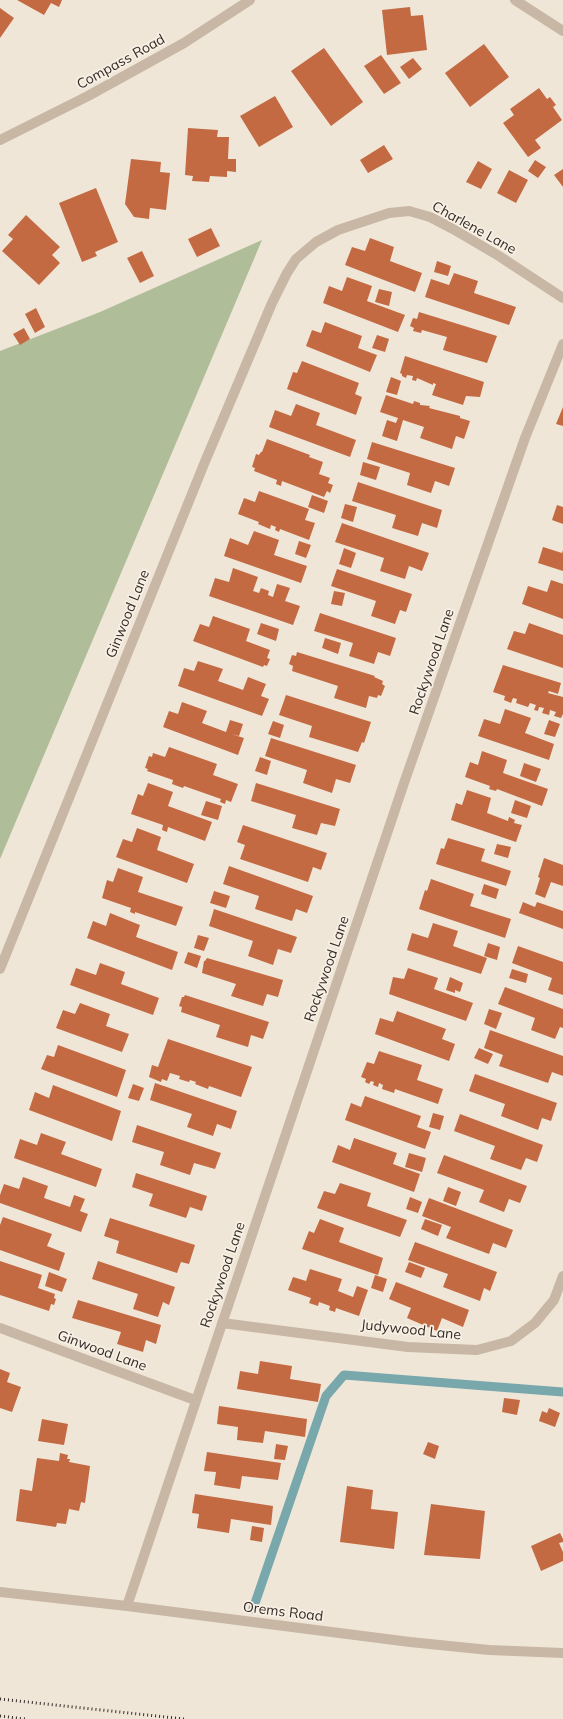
<!DOCTYPE html>
<html>
<head>
<meta charset="utf-8">
<style>
  body { margin:0 }
  canvas { display:block; background:#f0e6d8 }
</style>
</head>
<body>
<canvas width="563" height="1719"></canvas>
<script>
const context = document.querySelector('canvas').getContext('2d');
context.lineJoin = 'round';
function fill(path, color) { context.fillStyle = color; context.fill(path, 'evenodd'); }
const poly = rows => new Path2D(rows.map(r => 'M' + r).join(''));
function stroke(path, color, width, dash) { context.strokeStyle = color; context.lineWidth = width; context.lineCap = dash ? 'butt' : 'round'; context.setLineDash(dash || []); context.stroke(path); }
function label(font, color, halo, rows, align = 'center') {
  context.font = font + ' Mulish,sans-serif'; context.lineWidth = 3.5; context.setLineDash([]); context.textBaseline = 'middle'; context.strokeStyle = halo; context.fillStyle = color; for (const [text, x, y, turn = 0] of rows) {
    context.save(); context.translate(x, y); context.rotate((+turn || 0) * Math.PI / 180); context.textAlign = isNaN(turn) ? turn : align; if (halo) context.strokeText(text, 0, 0); context.fillText(text, 0, 0); context.restore();
  }
}
const green = poly([
  [262,240,0,859,0,351,100,312]
]);
const stream = poly([
  [253,1609,326,1396,344,1375,563,1392]
]);
const building = poly([
  [17,0,62,0,59,7,51,3,44,15],
  [410,7,411,16,423,15,427,50,387,55,382,10],
  [0,8,14,18,0,38],
  [484,44,509,77,470,107,445,73],
  [324,48,363,102,331,126,291,71],
  [381,55,401,83,384,94,364,66],
  [413,58,422,69,409,79,400,67],
  [539,88,547,99,550,97,556,105,553,107,562,120,535,140,541,148,528,157,503,123,514,115,510,109],
  [275,96,293,127,259,147,240,116],
  [188,128,218,130,217,137,229,137,228,159,236,159,236,172,227,171,227,177,210,176,209,182,192,181,193,176,185,175],
  [384,145,393,159,368,173,360,160],
  [131,159,161,162,160,172,170,173,166,210,150,208,149,219,134,217,125,204],
  [535,160,546,167,538,178,528,171],
  [478,161,492,169,481,189,466,182],
  [563,169,563,187,554,175],
  [509,170,528,180,516,203,497,193],
  [96,188,118,242,95,252,97,256,82,262,59,203],
  [26,215,60,247,52,255,60,263,39,285,2,251,13,239,8,235],
  [211,228,220,246,197,257,188,239],
  [370,238,394,247,390,261,422,273,415,292,345,265,352,247,365,251],
  [142,251,154,276,140,283,127,258],
  [437,261,451,266,448,276,434,272],
  [454,273,478,281,474,293,516,307,509,325,425,297,431,279,449,285],
  [347,277,372,286,367,301,405,315,398,332,323,303,329,286,342,291],
  [379,289,392,292,389,306,375,302],
  [36,308,45,327,35,333,25,314],
  [419,312,497,336,487,363,443,350,447,337,422,330,421,333,413,331,414,328,410,326,413,318,417,319],
  [325,322,362,336,358,348,377,355,370,372,306,346,312,330,321,333],
  [24,328,30,339,20,345,13,334],
  [377,335,389,339,385,352,372,348],
  [405,356,484,382,480,397,466,396,463,405,432,395,436,384,433,383,433,385,417,378,416,381,412,380,413,376,407,375,406,378,402,376,402,374,400,373],
  [302,361,359,383,355,394,362,397,356,415,287,389,293,372,297,373],
  [391,377,401,381,397,395,386,392],
  [386,395,413,404,414,401,420,403,420,405,430,406,429,408,460,416,460,418,470,421,464,439,456,436,452,449,420,438,424,427,403,420,397,441,382,436,387,420,396,423,398,418,380,412],
  [296,404,320,413,316,425,356,440,350,457,269,427,275,410,291,416],
  [563,407,563,426,556,424],
  [267,439,310,455,309,457,323,462,319,474,330,478,328,483,333,485,330,493,327,491,324,497,282,481,281,486,276,484,277,480,254,471,255,468,252,467,256,454,259,455,261,452,262,452],
  [372,442,455,468,449,486,435,481,431,493,407,485,410,473,367,459],
  [363,462,380,467,376,480,360,475],
  [358,482,442,510,437,528,422,523,418,536,392,528,396,515,352,501],
  [259,491,309,509,305,520,315,523,309,540,280,529,279,532,275,530,276,527,271,525,270,529,258,524,259,522,238,514,244,498,255,502],
  [312,495,328,501,324,513,308,507],
  [345,504,357,507,353,522,341,518],
  [557,505,563,507,563,524,552,520],
  [342,523,429,553,422,571,409,566,405,579,380,571,384,558,335,542],
  [254,531,279,540,274,555,307,566,301,583,224,556,230,538,248,545],
  [299,541,311,545,306,558,295,554],
  [543,547,562,553,563,550,563,571,538,563],
  [344,548,356,553,351,568,339,564],
  [233,568,258,577,253,591,259,593,261,588,269,591,268,595,273,597,277,584,290,588,285,601,300,606,293,625,209,596,215,578,229,582],
  [337,569,412,594,406,612,400,610,395,624,371,616,376,601,331,586],
  [551,580,563,584,563,619,522,604,528,586,547,592],
  [334,591,345,593,342,606,331,604],
  [320,613,396,638,390,656,378,652,374,664,349,656,353,643,314,631],
  [213,616,250,629,246,641,270,650,267,658,270,659,267,666,264,665,263,667,193,641,200,624,209,627],
  [261,623,279,629,276,641,257,634],
  [529,623,563,635,563,668,507,649,514,631,525,634],
  [325,638,341,643,338,654,322,648],
  [297,652,375,676,374,677,383,681,382,684,385,686,381,696,378,695,377,698,369,696,366,708,334,698,338,686,292,671,293,666,289,664,292,655,296,656],
  [198,661,223,669,218,681,243,690,248,677,266,684,261,696,269,699,262,716,178,686,184,668,194,671],
  [503,665,561,683,558,694,549,691,548,693,563,697,563,714,561,718,554,716,556,712,550,710,549,715,542,713,544,708,539,707,538,711,534,710,536,705,530,703,528,707,516,703,517,699,513,698,511,703,504,700,505,696,493,692],
  [286,695,371,722,364,743,362,742,358,752,309,737,312,726,279,715],
  [182,702,207,711,202,723,226,732,230,720,243,724,239,736,231,734,244,738,238,755,163,727,169,711,178,714],
  [505,709,531,718,525,733,554,744,549,760,478,736,484,719,500,724],
  [549,720,560,724,555,737,544,734],
  [273,721,284,725,280,738,268,734],
  [271,738,356,765,350,783,336,779,332,793,303,783,307,770,265,756],
  [169,747,217,764,213,775,238,784,231,802,226,800,225,804,220,802,221,799,184,786,183,788,172,784,173,780,147,771,148,769,145,768,149,756,152,757,153,753,165,757],
  [482,751,507,760,503,773,548,789,542,806,497,789,496,791,489,789,490,786,465,777,470,762,478,765],
  [260,757,271,761,267,775,255,771],
  [524,763,541,769,536,782,520,776],
  [148,783,173,792,168,806,212,822,205,841,168,827,167,832,162,830,163,825,131,814,138,794,143,796],
  [256,783,340,809,335,826,321,823,317,835,292,828,296,815,251,801],
  [467,790,491,798,487,813,508,821,509,817,515,820,514,823,522,825,516,842,451,820,456,803,462,805],
  [515,800,531,806,527,818,511,813],
  [206,801,222,806,218,820,201,815],
  [243,825,327,853,321,870,313,867,308,882,240,859,245,845,237,842],
  [137,828,161,837,157,850,194,864,187,883,116,857,123,839,132,842],
  [448,838,485,849,481,861,511,871,506,886,436,864,441,848,444,849],
  [497,844,511,847,508,858,494,854],
  [544,858,563,865,563,886,551,882,545,898,535,894,540,878,538,877],
  [229,866,313,896,307,913,296,909,292,921,255,909,259,896,223,884],
  [118,868,143,877,138,892,183,907,176,926,135,912,135,914,130,912,131,908,102,898,107,880,113,882],
  [431,879,474,894,470,906,511,919,505,938,419,909,425,890,427,891],
  [484,884,499,889,496,899,481,894],
  [214,891,230,896,226,908,210,903],
  [523,902,535,907,537,902,563,911,563,929,519,913],
  [214,909,297,937,291,953,278,949,273,965,248,956,253,941,209,926],
  [110,913,140,925,136,937,178,952,172,970,87,938,93,921,106,926],
  [433,923,458,931,453,946,487,958,481,974,407,950,412,933,428,938],
  [198,935,209,938,204,951,194,948],
  [488,943,500,947,497,960,484,956],
  [518,946,563,962,563,995,548,990,552,978,512,963],
  [188,952,201,956,197,968,184,963],
  [207,958,283,980,278,997,267,994,263,1006,231,996,236,984,202,973,204,961,205,961],
  [100,963,125,972,121,984,159,998,153,1015,70,985,76,968,96,975],
  [408,968,438,978,434,989,473,1003,466,1021,389,994,393,977,404,979],
  [512,969,528,974,526,983,509,978],
  [450,977,463,983,460,992,455,990,455,993,446,990],
  [505,987,563,1009,563,1028,560,1027,555,1039,531,1030,535,1018,498,1004],
  [185,995,269,1022,263,1039,251,1035,248,1047,216,1037,220,1025,181,1012,182,1007,179,1006,182,997,184,997],
  [80,1003,110,1014,106,1026,129,1034,122,1052,56,1028,63,1010,75,1014],
  [489,1009,502,1013,496,1029,484,1024],
  [397,1011,446,1029,442,1039,455,1044,449,1061,375,1034,380,1018,393,1022],
  [490,1030,563,1056,563,1076,552,1072,548,1083,499,1066,503,1055,484,1048],
  [168,1039,252,1067,241,1097,209,1086,208,1089,195,1084,196,1082,190,1080,189,1082,179,1079,180,1076,170,1073,167,1081,162,1079,161,1082,149,1077,152,1065,158,1067],
  [58,1045,126,1070,117,1097,41,1069,47,1055,54,1057],
  [479,1048,493,1054,488,1064,474,1058],
  [379,1051,422,1065,417,1080,443,1089,438,1104,395,1089,394,1093,382,1089,383,1085,379,1083,378,1087,373,1085,374,1082,371,1081,369,1084,365,1082,366,1079,361,1077,367,1062,374,1064],
  [475,1074,557,1103,551,1121,542,1118,538,1130,501,1116,505,1104,469,1091],
  [155,1083,237,1111,231,1129,217,1124,213,1136,187,1127,192,1114,150,1100],
  [133,1084,144,1088,139,1101,128,1098],
  [53,1085,121,1111,112,1141,29,1110,35,1092,49,1098],
  [365,1096,421,1116,417,1127,431,1132,425,1149,345,1120,351,1103,361,1107],
  [433,1113,444,1116,440,1130,429,1127],
  [460,1114,543,1145,537,1162,526,1158,521,1170,490,1159,495,1146,454,1131],
  [137,1125,221,1153,215,1169,194,1163,190,1175,160,1165,164,1152,132,1142],
  [41,1133,66,1142,61,1154,102,1169,96,1187,14,1158,20,1139,37,1145],
  [354,1138,397,1153,393,1164,420,1174,414,1192,332,1162,338,1145,350,1150],
  [409,1153,426,1158,422,1172,405,1167],
  [444,1155,527,1186,520,1203,509,1199,504,1212,479,1202,484,1190,437,1173],
  [136,1173,207,1196,202,1211,190,1207,186,1218,149,1206,153,1194,132,1187],
  [23,1177,48,1186,44,1198,70,1207,74,1195,85,1199,80,1211,88,1214,81,1232,0,1203,0,1195,4,1184,19,1189],
  [340,1183,371,1193,367,1206,407,1220,400,1237,317,1208,324,1191,335,1194],
  [448,1187,461,1192,456,1206,443,1201],
  [410,1197,422,1202,418,1213,406,1209],
  [429,1198,513,1230,506,1248,493,1243,489,1254,446,1238,451,1227,422,1216],
  [3,1217,52,1234,47,1246,65,1253,59,1271,0,1250,0,1225],
  [110,1218,195,1245,189,1264,181,1262,177,1273,116,1253,119,1241,104,1236],
  [320,1219,344,1228,339,1242,383,1258,378,1275,302,1249,309,1231,314,1233],
  [425,1219,442,1225,438,1236,421,1229],
  [415,1242,497,1272,490,1291,484,1288,480,1301,443,1287,448,1274,408,1260],
  [0,1261,42,1275,38,1288,55,1294,54,1298,56,1299,54,1305,51,1304,49,1311,0,1295],
  [98,1261,175,1287,169,1305,163,1302,158,1317,133,1309,138,1294,92,1279],
  [409,1262,425,1268,421,1278,405,1272],
  [310,1269,342,1279,338,1291,353,1297,357,1286,368,1290,359,1316,336,1308,335,1312,329,1310,330,1306,319,1302,318,1306,309,1303,311,1298,288,1290,293,1277,306,1281],
  [49,1272,67,1279,62,1292,45,1286],
  [375,1275,387,1279,383,1292,371,1288],
  [396,1282,469,1310,463,1327,442,1318,437,1331,407,1318,411,1308,389,1299],
  [78,1300,161,1325,156,1344,146,1340,143,1352,117,1344,121,1332,72,1318],
  [260,1361,292,1366,290,1379,321,1384,318,1402,237,1389,240,1371,258,1374],
  [0,1369,10,1373,7,1382,21,1387,12,1412,0,1408],
  [504,1398,520,1400,517,1415,502,1412],
  [219,1406,307,1419,305,1437,265,1431,263,1443,237,1440,238,1427,217,1424],
  [549,1408,560,1413,555,1427,539,1421,542,1411,547,1413],
  [42,1419,68,1424,64,1445,38,1441],
  [428,1442,439,1446,435,1459,423,1454],
  [276,1444,288,1446,285,1460,274,1459],
  [207,1452,281,1463,278,1480,242,1476,240,1489,214,1485,216,1472,204,1471],
  [60,1453,68,1455,67,1459,70,1459,69,1462,90,1466,85,1503,81,1502,79,1511,69,1509,66,1524,57,1523,56,1527,16,1521,20,1489,32,1491,37,1458,59,1461],
  [347,1486,373,1490,371,1509,398,1512,394,1549,340,1542],
  [195,1494,273,1506,271,1525,231,1519,229,1533,197,1528,199,1514,192,1513],
  [431,1504,485,1511,480,1559,424,1555],
  [252,1526,264,1528,262,1542,250,1540],
  [560,1533,563,1539,563,1542,559,1543,563,1552,563,1561,541,1571,531,1546]
]);
const minor = poly([
  [515,0,563,31],
  [0,140,88,96,184,43,250,0],
  [0,969,204,464,272,303,287,273,296,259,316,242,338,230,389,213,409,211,430,217,453,229,499,256,563,298],
  [222,1323,408,1347,477,1350,511,1341,535,1323,554,1300,563,1276],
  [0,1328,195,1400],
  [0,1592,127,1606,410,1642,489,1650,563,1653],
  [127,1606,404,783,525,438,563,344]
]);
const rail = poly([
  [0,1699,184,1719],
  [0,1716,25,1719]
]);
const streetNames = [
  ["Compass Road",121,62,-29],
  ["Charlene Lane",474,228,29],
  ["Ginwood Lane",128,614,-68],
  ["Rockywood Lane",432,662,-71],
  ["Rockywood Lane",327,969,-71],
  ["Rockywood Lane",223,1275,-71],
  ["Judywood Lane",411,1330,6],
  ["Ginwood Lane",102,1351,20],
  ["Orems Road",283,1612,7]
];
fill(green, '#afbe99');
stroke(stream, '#78a7ac', 9);
fill(building, '#c36a43');
stroke(minor, '#c8b7a4', 10);
stroke(rail, '#332b26', 3, [1, 3]);
label('14px', '#332b26', '#f8f0e4', streetNames);
</script>
</body>
</html>
